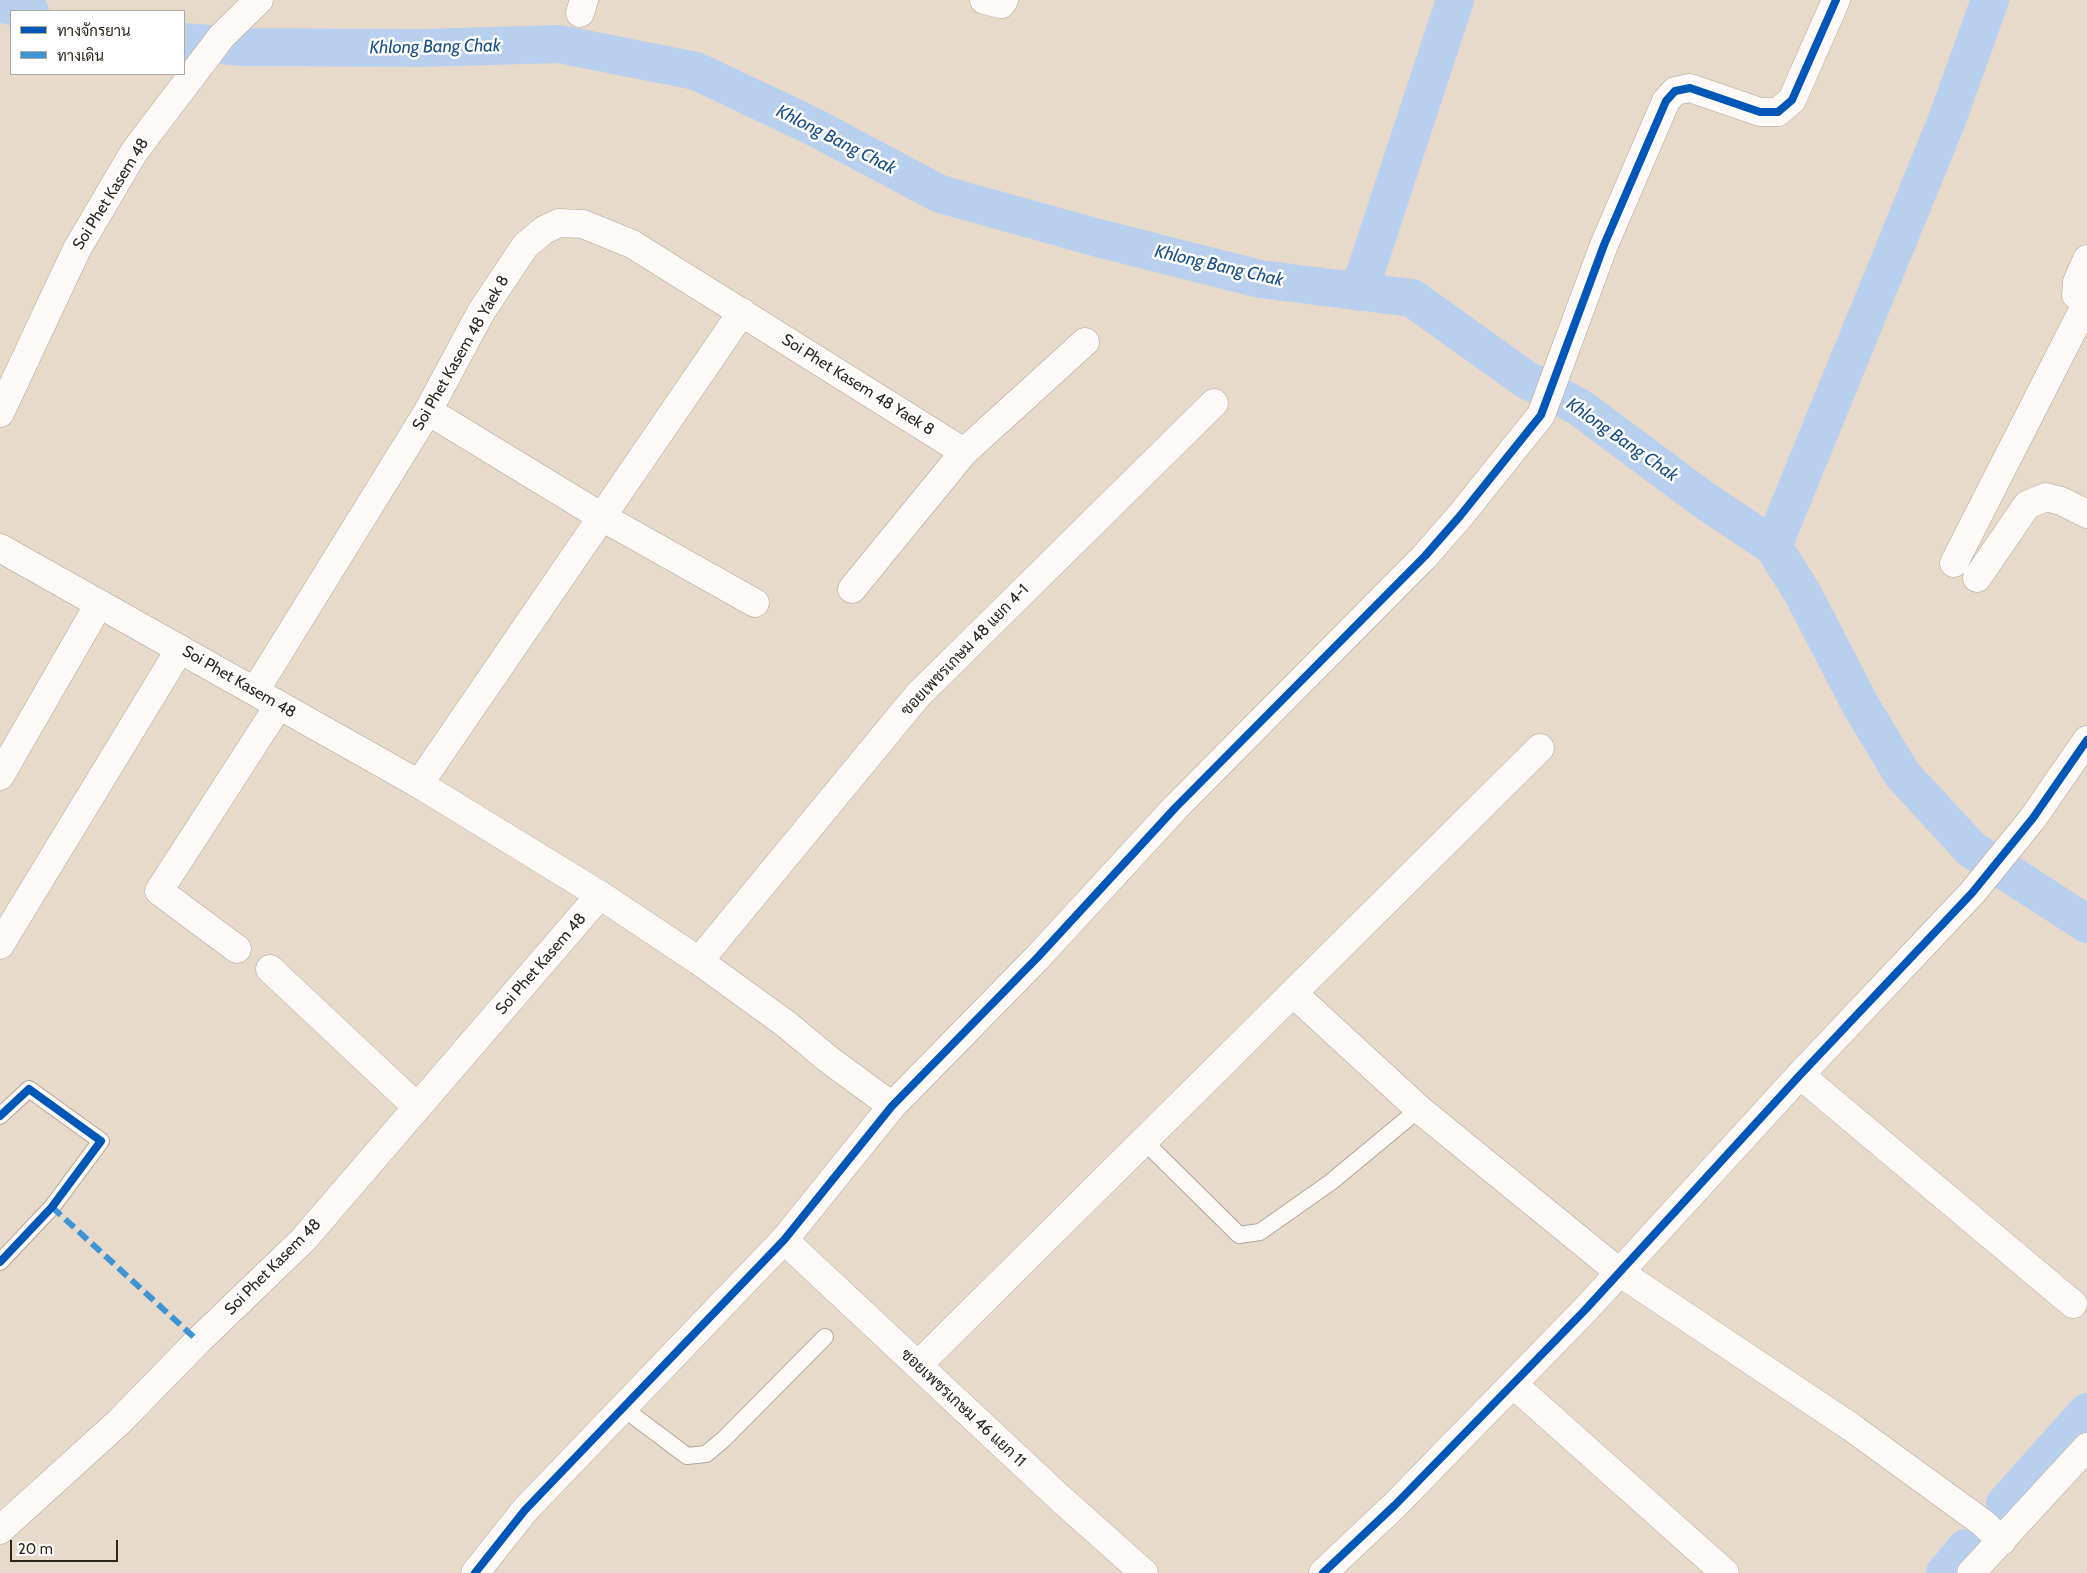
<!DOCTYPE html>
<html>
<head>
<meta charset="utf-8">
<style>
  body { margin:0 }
  #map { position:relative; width:2087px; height:1573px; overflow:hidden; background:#e8dacb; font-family:Cabin,Sarabun,sans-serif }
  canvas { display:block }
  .legend { position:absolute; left:10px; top:10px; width:175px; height:65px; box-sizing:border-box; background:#fff; border:1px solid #aca8a4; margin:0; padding:6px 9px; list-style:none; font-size:15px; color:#2f261b }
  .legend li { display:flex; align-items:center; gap:10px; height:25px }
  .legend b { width:25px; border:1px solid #aca8a4 }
  .scale { position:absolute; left:10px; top:1540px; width:108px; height:22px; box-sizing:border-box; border:2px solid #2f261b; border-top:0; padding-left:6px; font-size:15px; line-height:18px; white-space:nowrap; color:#2f261b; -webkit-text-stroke:4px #fff; paint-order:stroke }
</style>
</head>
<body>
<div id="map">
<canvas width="2087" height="1573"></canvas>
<ul class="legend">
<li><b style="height:6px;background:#0057b8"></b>ทางจักรยาน</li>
<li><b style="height:6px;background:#3d95d4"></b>ทางเดิน</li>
</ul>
<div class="scale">20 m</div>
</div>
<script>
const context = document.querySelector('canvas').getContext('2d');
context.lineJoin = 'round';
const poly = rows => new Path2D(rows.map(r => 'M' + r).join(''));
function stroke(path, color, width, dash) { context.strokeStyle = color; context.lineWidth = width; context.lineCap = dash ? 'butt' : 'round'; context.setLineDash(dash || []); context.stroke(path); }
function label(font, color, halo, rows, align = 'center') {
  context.font = font + ' Cabin,Sarabun,sans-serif'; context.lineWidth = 5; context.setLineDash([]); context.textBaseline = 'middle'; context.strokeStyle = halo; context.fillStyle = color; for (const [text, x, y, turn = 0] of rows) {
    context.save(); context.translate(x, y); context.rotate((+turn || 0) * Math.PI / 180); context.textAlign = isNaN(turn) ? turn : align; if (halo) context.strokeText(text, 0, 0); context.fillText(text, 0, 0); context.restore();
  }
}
const canal = poly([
  [0,3,30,11],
  [184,42,245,47,422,48,559,44,696,71,812,126,940,194,1098,238,1260,279,1412,298,1525,379,1579,407,1704,500,1773,546,1803,594,1861,706,1902,774,1971,849,2087,924],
  [1359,292,1455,0],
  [1773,546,1947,120,1990,0],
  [2005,1504,2087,1412],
  [1945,1573,1966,1548]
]);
const service = poly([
  [0,1116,29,1089,101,1141,52,1207,0,1262],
  [1145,1142,1239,1235,1260,1232,1331,1182,1419,1109],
  [623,1408,687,1456,706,1454,724,1439,825,1337]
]);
const minor = poly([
  [984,0,1001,4,1004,0],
  [580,13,584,0],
  [2087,259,2077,282,2076,295,2087,304],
  [428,411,602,517,755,603],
  [1954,563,2086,304],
  [1977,578,2027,505,2046,497,2061,501,2087,514],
  [852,589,964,452,1085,342],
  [255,691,428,411,481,312,525,246,544,230,559,223,583,224,632,244,964,452],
  [0,776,99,604],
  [419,784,742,312],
  [600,895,699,961,786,1024,828,1059,892,1106],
  [0,945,180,649],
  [237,949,159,891,279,705],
  [699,961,918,695,1214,403],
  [270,969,417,1107],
  [1294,994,1419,1109,1619,1272,1851,1427,1983,1523,2002,1541],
  [1800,1075,2073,1304],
  [784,1240,1061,1499,1144,1573],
  [918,1365,1540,748],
  [1513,1384,1725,1573],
  [475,1573,525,1510,784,1240,892,1106,1037,958,1176,807,1425,556,1460,516,1541,415,1604,245,1666,101,1675,91,1690,88,1760,112,1778,112,1792,100,1836,0],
  [1323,1573,1395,1505,1585,1310,1800,1075,1972,893,2033,818,2087,740],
  [1971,1573,2087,1447]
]);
const tertiary = poly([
  [0,413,77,249,134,152,222,36,259,0],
  [0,548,419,784,600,895,303,1240,198,1341,119,1422,0,1530]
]);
const quiet = poly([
  [52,1207,198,1341]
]);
const cycleway = poly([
  [0,1116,29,1089,101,1141,52,1207,0,1262],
  [475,1573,525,1510,784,1240,892,1106,1037,958,1176,807,1425,556,1460,516,1541,415,1604,245,1666,101,1675,91,1690,88,1760,112,1778,112,1792,100,1836,0],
  [1323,1573,1395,1505,1585,1310,1800,1075,1972,893,2033,818,2087,740]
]);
const streetNames = [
  ["Soi Phet Kasem 48",111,194,-58],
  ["Soi Phet Kasem 48 Yaek 8",461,353,-60],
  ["Soi Phet Kasem 48 Yaek 8",858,385,32],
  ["ซอยเพชรเกษม 48 แยก 4-1",965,650,-46],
  ["Soi Phet Kasem 48",239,682,30],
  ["Soi Phet Kasem 48",541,964,-49],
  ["Soi Phet Kasem 48",273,1267,-45],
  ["ซอยเพชรเกษม 46 แยก 11",963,1408,43]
];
const waterNames = [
  ["Khlong Bang Chak",435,47,-1],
  ["Khlong Bang Chak",836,140,27],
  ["Khlong Bang Chak",1219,266,13],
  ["Khlong Bang Chak",1622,440,35]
];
stroke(canal, '#b8d0ed', 38);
stroke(service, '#b0a59a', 18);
stroke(minor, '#b0a59a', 29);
stroke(tertiary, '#b0a59a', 29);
stroke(service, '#fcf9f7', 16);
stroke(minor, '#fcf9f7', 28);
stroke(tertiary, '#fcf9f7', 28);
stroke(quiet, '#3d95d4', 6, [12, 6]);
stroke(cycleway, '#0057b8', 8);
label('16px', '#2f261b', '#fff', streetNames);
label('italic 18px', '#194e87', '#fff', waterNames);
</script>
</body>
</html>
